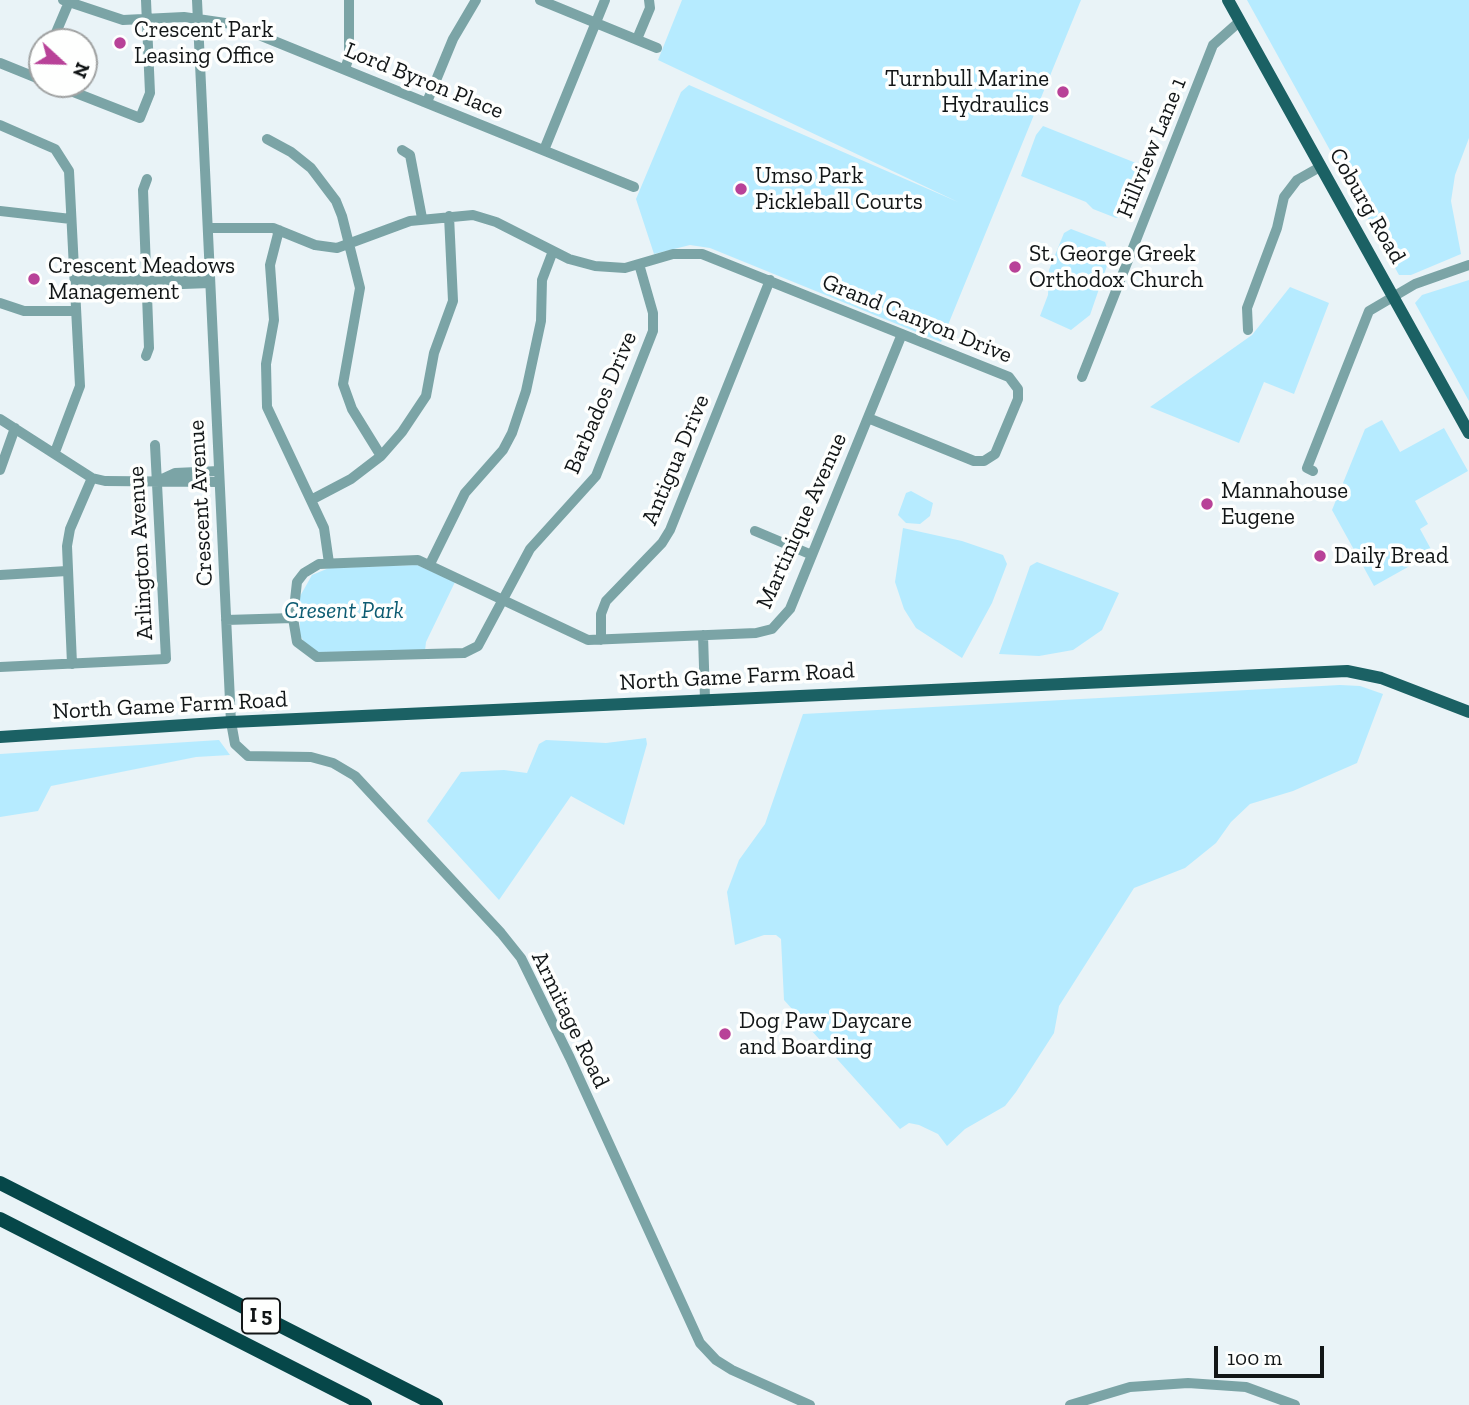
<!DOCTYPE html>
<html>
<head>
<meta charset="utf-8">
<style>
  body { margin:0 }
  #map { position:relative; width:1469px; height:1405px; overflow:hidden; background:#e9f3f7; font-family:"Zilla Slab",serif }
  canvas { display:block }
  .north { position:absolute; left:28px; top:28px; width:70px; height:70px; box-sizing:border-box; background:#fefffe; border:2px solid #a0a2a2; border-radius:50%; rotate:112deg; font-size:19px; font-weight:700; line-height:28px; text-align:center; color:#121617 }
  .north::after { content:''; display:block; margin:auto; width:24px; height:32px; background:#b84298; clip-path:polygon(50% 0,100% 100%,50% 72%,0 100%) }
  .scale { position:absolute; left:1214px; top:1346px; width:110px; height:32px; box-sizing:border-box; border:4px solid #121617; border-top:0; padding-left:9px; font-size:21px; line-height:24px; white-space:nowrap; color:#121617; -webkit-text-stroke:5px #fefffe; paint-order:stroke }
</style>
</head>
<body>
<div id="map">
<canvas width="1469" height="1405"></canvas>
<div class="north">N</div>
<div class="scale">100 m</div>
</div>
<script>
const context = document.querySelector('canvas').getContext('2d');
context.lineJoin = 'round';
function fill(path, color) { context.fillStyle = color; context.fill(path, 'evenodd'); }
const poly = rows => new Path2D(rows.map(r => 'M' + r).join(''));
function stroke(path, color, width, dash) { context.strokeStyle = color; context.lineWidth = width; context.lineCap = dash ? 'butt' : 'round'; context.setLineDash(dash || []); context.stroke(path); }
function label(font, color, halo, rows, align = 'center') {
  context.font = font + ' "Zilla Slab",serif'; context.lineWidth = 7; context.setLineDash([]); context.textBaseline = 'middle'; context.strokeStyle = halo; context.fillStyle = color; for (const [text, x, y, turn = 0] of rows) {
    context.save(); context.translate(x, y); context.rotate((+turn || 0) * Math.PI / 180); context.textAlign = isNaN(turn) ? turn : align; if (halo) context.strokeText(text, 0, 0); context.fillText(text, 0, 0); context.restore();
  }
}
const green = poly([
  [682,0,1081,0,941,342,710,248,690,245,654,254,636,199,681,92,689,85,958,202,658,60],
  [1247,0,1469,0,1469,138,1455,175,1451,201,1461,254,1411,275,1399,275],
  [1043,126,1146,167,1130,212,1116,218,1093,209,1086,202,1021,176,1036,135],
  [1071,229,1105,242,1110,257,1090,315,1071,330,1040,316,1048,295,1049,270,1064,233],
  [1469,280,1469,401,1415,303,1422,295],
  [1290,287,1329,303,1294,394,1264,382,1239,443,1150,407,1252,335],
  [1382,420,1400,452,1444,428,1468,471,1415,501,1428,524,1420,529,1433,553,1374,586,1332,510,1365,429],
  [911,491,933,503,930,516,920,524,906,523,898,515,906,493],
  [903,528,962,541,1003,555,1007,564,992,603,962,658,916,628,904,609,895,582],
  [1037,562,1119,593,1102,630,1073,650,1039,656,999,654,1030,566],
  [417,565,455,582,426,642,425,651,317,652,307,647,300,635,299,598,312,575,329,568],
  [1340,685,1360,686,1383,694,1357,763,1293,791,1250,804,1231,822,1216,843,1185,868,1134,888,1059,1006,1054,1033,1016,1092,1005,1106,965,1129,947,1146,938,1134,919,1125,909,1123,900,1129,784,1000,781,939,776,935,764,935,735,945,727,892,739,860,765,824,803,714],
  [646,738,647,744,624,825,571,796,499,900,427,821,461,772,504,770,527,773,539,744,546,740,606,743],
  [219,740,230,755,196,757,51,786,38,811,0,817,0,754]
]);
const minor = poly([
  [63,0,123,20,184,17,232,24,634,187],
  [197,0,231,722,235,744,248,756,311,757,333,763,355,776,501,933,521,958,570,1058,700,1343,716,1360,732,1370,810,1405],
  [540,0,657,48],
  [637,39,650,8,649,0],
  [52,42,69,2],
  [0,63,42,80],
  [345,69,349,57,349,0],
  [53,84,140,118,150,93,146,0],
  [427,102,453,39,476,0],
  [0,125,55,149,69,171,80,386,55,452],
  [267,139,291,152,311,168,336,201,342,216,360,288,343,384,352,409,381,456],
  [402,150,410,155,422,218],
  [544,150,605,0],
  [0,211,71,219],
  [208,228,273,228,315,245,337,248,410,221,473,215,496,222,569,259,595,266,625,268,673,254,702,254,1009,377,1018,389,1018,399,995,454,984,461,974,461,868,418],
  [279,230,270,265,274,320,266,364,267,407,324,528,329,563],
  [75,278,210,274],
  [75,288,210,283],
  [0,303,24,311,76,311],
  [1248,330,1247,308,1277,228,1284,197,1297,180,1320,167],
  [146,356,149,348,143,190,147,179],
  [1082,377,1213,45,1239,22],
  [0,419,92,478,105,481,219,482],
  [0,470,15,428],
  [1313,471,1307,468,1369,311,1415,284,1469,265],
  [162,479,175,473,219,471],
  [311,500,351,479,381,456,402,432,426,396,434,353,453,301,449,216],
  [755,531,812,555],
  [430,564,465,493,503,450,512,433,526,391,541,321,542,280,553,251],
  [0,575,67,571],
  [293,618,297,642,317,657,464,653,478,646,530,549,596,476,653,331,653,313,639,264],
  [226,620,293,618,297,582,304,573,319,564,418,560,588,640,756,633,772,629,790,609,902,334],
  [703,635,705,699],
  [601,640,601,614,606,601,662,543,670,530,770,280],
  [72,664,67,546,70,529,92,478],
  [0,667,166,659,155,445],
  [1070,1405,1130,1387,1188,1383,1246,1387,1295,1405]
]);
const major = poly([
  [1228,0,1469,433],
  [0,737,231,722,1347,671,1381,678,1469,712]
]);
const highway = poly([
  [0,1183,436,1405],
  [0,1219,365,1405]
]);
const markers = [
  [120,43,7,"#b84298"],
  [1063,92,7,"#b84298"],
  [741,189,7,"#b84298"],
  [1015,267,7,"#b84298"],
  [34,279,7,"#b84298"],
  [1207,504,7,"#b84298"],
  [1320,556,7,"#b84298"],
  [725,1034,7,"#b84298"]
];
const shields = [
  [261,1316,38]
];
const shieldNames = [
  ["I 5",261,1316]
];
const poiNames = [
  ["Crescent Park",134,30],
  ["Leasing Office",134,56],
  ["Turnbull Marine",1049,79,"right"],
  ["Hydraulics",1049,105,"right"],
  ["Umso Park",755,176],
  ["Pickleball Courts",755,202],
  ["St. George Greek",1029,254],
  ["Orthodox Church",1029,280],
  ["Crescent Meadows",48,266],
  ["Management",48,292],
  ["Mannahouse",1221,491],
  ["Eugene",1221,517],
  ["Daily Bread",1334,556],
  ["Dog Paw Daycare",739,1021],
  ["and Boarding",739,1047]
];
const streetNames = [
  ["Lord Byron Place",424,81,22],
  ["Hillview Lane 1",1152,148,-68],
  ["Coburg Road",1367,206,60],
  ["Grand Canyon Drive",917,319,22],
  ["Barbados Drive",601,403,-67],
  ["Antigua Drive",676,460,-67],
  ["Crescent Avenue",201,503,-93],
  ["Martinique Avenue",802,521,-66],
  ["Arlington Avenue",141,553,-93],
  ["North Game Farm Road",737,677,-3],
  ["North Game Farm Road",170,706,-3],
  ["Armitage Road",570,1020,64]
];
const parkNames = [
  ["Cresent Park",344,611]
];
fill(green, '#b6ebff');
stroke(minor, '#7ba4a6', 10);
stroke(major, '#1b6164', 12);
stroke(highway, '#064749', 14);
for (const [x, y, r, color] of markers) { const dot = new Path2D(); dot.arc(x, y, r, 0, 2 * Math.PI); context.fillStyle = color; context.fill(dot); stroke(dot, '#fefffe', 2.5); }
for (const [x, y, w] of shields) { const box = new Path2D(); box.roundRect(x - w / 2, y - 17.5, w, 35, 5); context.fillStyle = '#fefffe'; context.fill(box); stroke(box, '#121617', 2); }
label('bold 21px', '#121617', null, shieldNames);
label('23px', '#121617', '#fefffe', poiNames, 'left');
label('23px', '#121617', '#fefffe', streetNames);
label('italic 23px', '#0d5c72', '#fefffe', parkNames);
</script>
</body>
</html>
